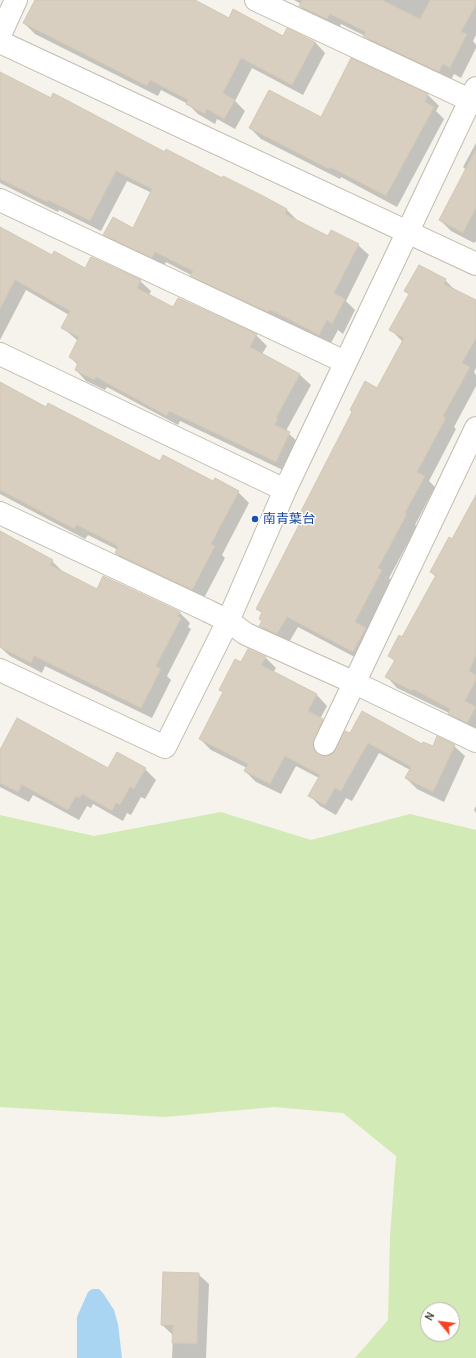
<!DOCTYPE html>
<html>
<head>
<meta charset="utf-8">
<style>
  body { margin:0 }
  #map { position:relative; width:476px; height:1358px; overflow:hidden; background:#f6f3ec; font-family:Karla,sans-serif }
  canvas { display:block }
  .north { position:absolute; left:420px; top:1302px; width:40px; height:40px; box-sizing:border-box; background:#fff; border:1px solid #b7b4b0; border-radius:50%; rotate:299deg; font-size:11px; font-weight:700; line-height:16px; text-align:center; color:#4b4439 }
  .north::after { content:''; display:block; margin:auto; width:14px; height:18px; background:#fc3f1d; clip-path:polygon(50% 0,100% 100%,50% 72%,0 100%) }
</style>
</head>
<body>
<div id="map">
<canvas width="476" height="1358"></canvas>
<div class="north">N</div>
</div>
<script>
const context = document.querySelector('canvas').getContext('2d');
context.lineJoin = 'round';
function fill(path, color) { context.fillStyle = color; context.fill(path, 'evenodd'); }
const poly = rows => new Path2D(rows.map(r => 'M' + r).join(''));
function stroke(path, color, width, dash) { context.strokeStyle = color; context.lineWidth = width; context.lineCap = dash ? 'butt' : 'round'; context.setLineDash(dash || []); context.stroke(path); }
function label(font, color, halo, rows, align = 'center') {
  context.font = font + ' Karla,"Noto Sans JP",sans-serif'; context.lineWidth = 3; context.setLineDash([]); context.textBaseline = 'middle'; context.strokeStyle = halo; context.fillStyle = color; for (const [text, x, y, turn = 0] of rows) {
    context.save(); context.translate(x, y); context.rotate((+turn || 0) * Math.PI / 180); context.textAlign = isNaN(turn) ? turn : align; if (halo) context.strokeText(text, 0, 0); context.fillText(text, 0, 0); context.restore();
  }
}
const green = poly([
  [221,812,311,840,410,814,476,830,476,1358,355,1358,388,1320,390,1237,396,1156,343,1113,274,1107,165,1117,0,1107,0,815,94,836],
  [428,1310,452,1310,452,1334,428,1334]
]);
const water = poly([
  [92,1289,99,1289,103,1293,114,1310,118,1324,122,1358,77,1358,77,1317,88,1292]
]);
const shadow = poly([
  [36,0,191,0,229,19,284,38,315,42,325,53,303,95,252,68,235,101,245,111,235,129,217,119,215,124,198,114,188,104,161,90,158,96,35,34,24,23],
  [294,0,476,0,476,35,473,41,476,45,476,48,461,78,454,74,450,82,375,47,365,36,341,24,338,30,311,17,300,6,301,4],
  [352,60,428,95,439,106,436,111,444,119,397,207,341,177,340,179,261,139,250,128,321,118],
  [0,75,264,198,287,210,298,221,328,238,358,245,369,255,346,301,355,310,343,334,338,330,330,345,202,286,191,275,166,262,163,268,115,245,105,235,133,229,152,193,127,181,101,231,59,210,58,212,0,183],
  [476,143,476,241,474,243,451,231,440,220,466,170,463,167],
  [0,240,52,256,85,270,140,281,151,291,149,295,174,308,256,335,267,346,262,354,300,375,311,385,287,429,287,432,300,444,287,472,180,421,178,425,107,387,105,390,86,381,76,370,78,365,70,357,78,341,62,327,69,315,26,290,0,340],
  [445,280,456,291,476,301,476,368,474,372,476,375,476,386,454,427,456,429,429,481,435,487,415,525,417,526,389,578,393,582,367,630,376,639,364,662,298,627,288,644,271,637,260,626,263,621,263,614,257,609,300,524,297,521,378,389,403,342,391,330,409,295,406,291],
  [0,383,47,408,160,463,238,492,249,503,222,555,225,558,203,600,127,564,116,553,118,550,88,535,85,539,0,494],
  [476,497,476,732,460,724,449,713,397,688,387,677,395,662,389,655,403,638,436,577,431,572,453,540],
  [0,532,52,561,63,572,97,590,180,613,190,623,188,627,191,629,167,676,171,680,152,718,45,666,42,673,10,656,0,647],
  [265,657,276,668,273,673,317,695,327,706,320,719,333,731,323,757,333,755,351,735,433,748,454,746,465,756,444,802,417,789,406,778,410,770,379,753,352,801,346,798,336,815,320,806,309,795,319,778,296,766,281,794,256,782,245,771,247,768,211,750,200,739,224,693,220,690,242,663],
  [0,752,108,769,145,769,156,780,145,799,141,797,131,815,127,813,123,821,93,804,91,808,87,806,79,820,33,795,29,802,0,787],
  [476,806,476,813,474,810],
  [198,1274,209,1284,206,1358,172,1358,173,1335,162,1325]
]);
const building = poly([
  [35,0,195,0,229,18,233,9,283,36,287,28,315,42,292,85,241,58,223,93,235,100,224,119,207,109,205,114,186,104,188,100,150,80,147,86,23,23,35,0],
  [302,0,382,0,420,19,430,0,476,0,476,5,461,32,467,34,450,68,443,64,439,72,363,36,366,32,330,14,327,19,299,6,302,0],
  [351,58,428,94,425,102,434,107,386,196,330,167,329,169,249,128,269,90,321,117,351,58],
  [0,72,51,98,53,93,165,152,166,149,222,178,223,176,265,197,287,209,285,214,328,236,331,230,359,244,334,293,345,299,332,324,327,320,319,335,275,312,269,310,268,312,190,276,193,271,155,252,152,258,103,235,113,217,133,228,152,189,116,171,90,221,48,200,47,202,0,179,0,72],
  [476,149,476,208,463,233,439,220,476,149],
  [0,227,52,255,54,251,85,268,91,257,141,280,137,288,173,307,178,298,257,334,250,347,300,374,276,418,278,419,275,425,290,432,276,462,169,411,167,416,96,377,94,380,75,370,78,363,69,357,79,337,61,328,70,311,15,280,0,309,0,227],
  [419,265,446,279,444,284,476,300,476,338,462,363,470,367,443,416,446,418,417,472,425,476,405,513,407,514,378,568,382,570,355,622,366,628,353,652,287,617,277,634,259,626,262,621,259,619,262,612,256,609,300,523,296,521,352,412,350,410,365,381,377,388,404,338,389,330,409,294,404,291,419,265],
  [0,382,46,407,48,403,160,461,163,455,213,481,215,478,239,491,211,544,215,546,192,590,115,553,118,547,116,545,77,525,74,529,0,490,0,382],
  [476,495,476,655,469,671,476,675,476,680,465,701,476,707,467,723,448,714,450,709,413,689,412,691,385,677,395,660,388,656,399,635,402,637,436,575,430,572,449,537,452,539,476,495],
  [0,531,53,560,50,565,97,589,103,576,180,612,178,616,181,618,156,666,161,669,141,708,34,656,31,663,0,647,0,531],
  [248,649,266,657,261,665,317,694,308,711,323,719,313,745,315,751,320,755,326,756,332,754,345,731,350,733,362,711,422,744,423,742,433,746,437,736,455,745,433,792,405,778,411,767,368,743,341,791,335,788,325,805,308,796,320,775,285,756,270,784,244,771,248,764,199,739,223,692,219,690,235,659,241,662,248,649],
  [17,718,108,768,117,752,146,768,134,789,130,787,120,805,116,803,112,811,82,794,80,798,76,796,68,810,22,785,18,792,0,783,0,750,17,718],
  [163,1272,199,1273,197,1344,172,1343,173,1325,161,1325,163,1272]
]);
const minor = poly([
  [256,0,476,103],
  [0,35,16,0],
  [0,42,476,264],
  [0,200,345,362],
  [0,354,285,490],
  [0,513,208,611,228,621,246,634,355,683,476,741],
  [0,670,165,747,228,621,285,490,476,88],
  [325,744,476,428]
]);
const markers = [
  [255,519,4,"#1a4fb4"]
];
const transitNames = [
  ["南青葉台",263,519]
];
fill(green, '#d2eab5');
fill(water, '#a9d4f2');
fill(shadow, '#0003');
fill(building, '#d8cfc1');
stroke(building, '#d3c7b4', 1);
stroke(minor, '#c2bbae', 24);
stroke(minor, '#fff', 22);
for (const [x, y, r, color] of markers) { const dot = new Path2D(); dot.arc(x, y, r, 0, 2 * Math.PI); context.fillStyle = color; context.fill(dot); stroke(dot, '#fff', 1.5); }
label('13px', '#164399', '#fff', transitNames, 'left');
</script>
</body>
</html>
